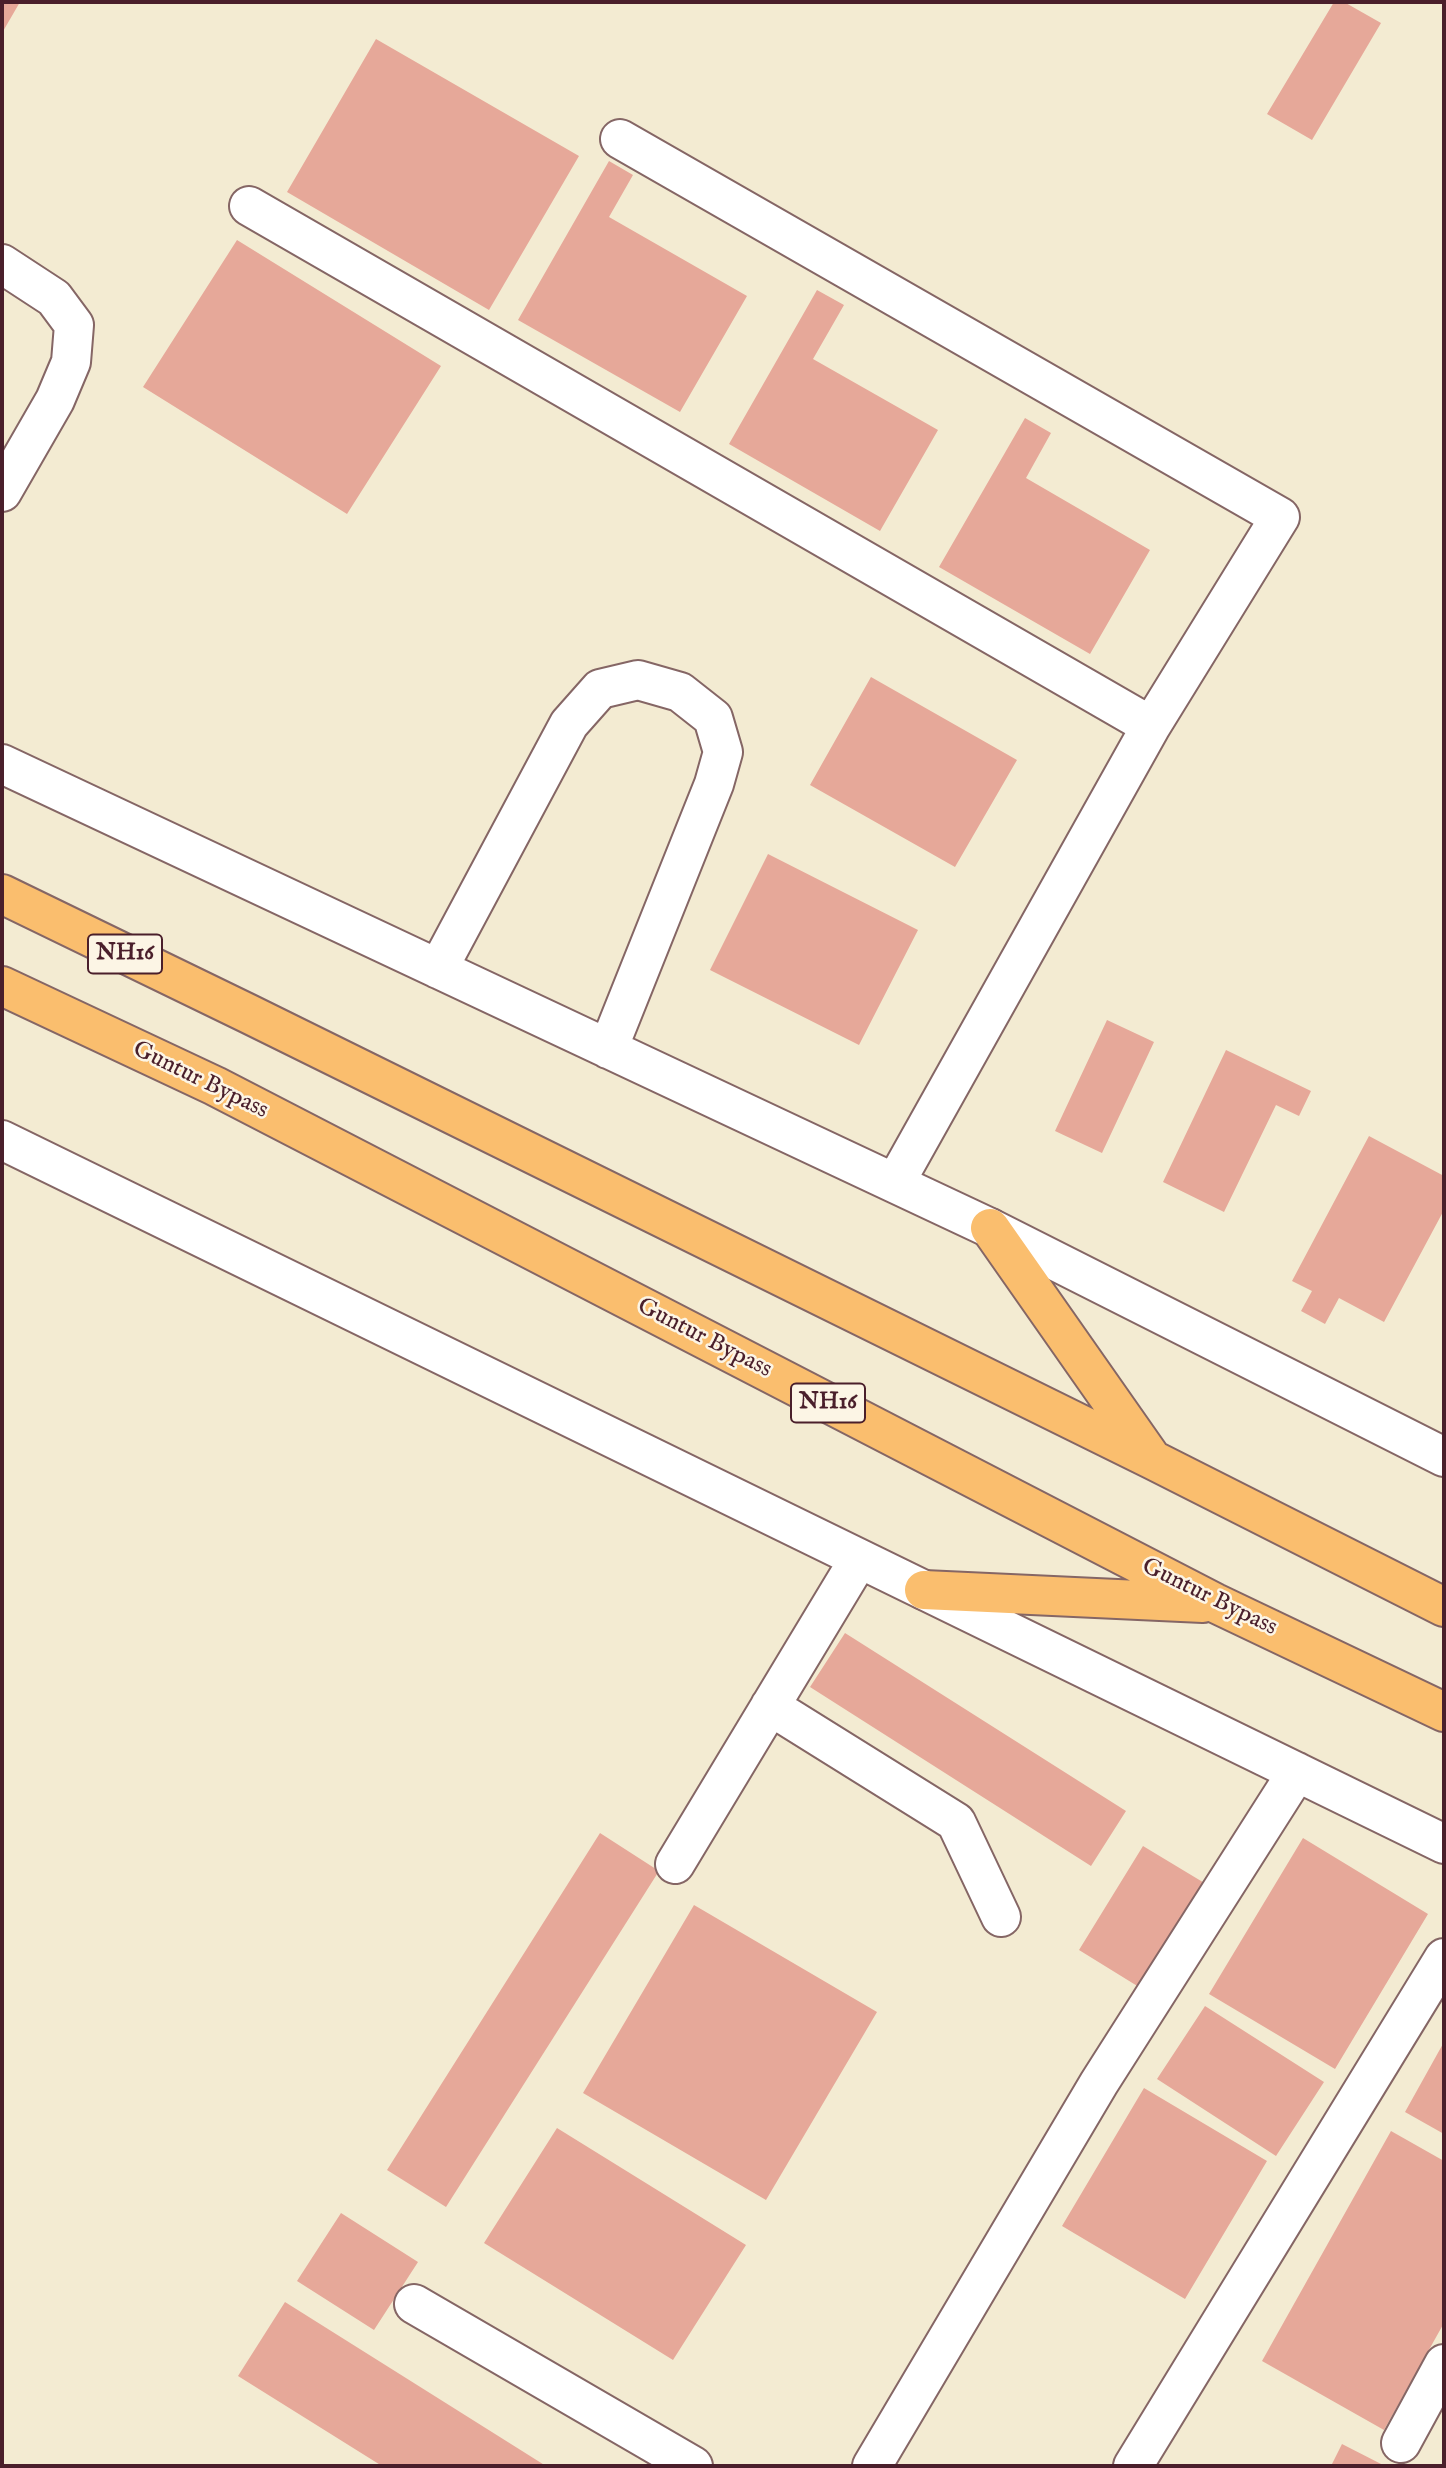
<!DOCTYPE html>
<html>
<head>
<meta charset="utf-8">
<style>
  body { margin:0 }
  #map { position:relative; width:1446px; height:2468px; overflow:hidden; background:#f3ebd2; font-family:"IM FELL English",serif }
  canvas { display:block }
  .frame { position:absolute; inset:0; border:4px solid #4a1f2b; pointer-events:none }
</style>
</head>
<body>
<div id="map">
<canvas width="1446" height="2468"></canvas>
<div class="frame"></div>
</div>
<script>
const context = document.querySelector('canvas').getContext('2d');
context.lineJoin = 'round';
function fill(path, color) { context.fillStyle = color; context.fill(path, 'evenodd'); }
const poly = rows => new Path2D(rows.map(r => 'M' + r).join(''));
function stroke(path, color, width, dash) { context.strokeStyle = color; context.lineWidth = width; context.lineCap = dash ? 'butt' : 'round'; context.setLineDash(dash || []); context.stroke(path); }
function label(font, color, halo, rows, align = 'center') {
  context.font = font + ' "IM FELL English",serif'; context.lineWidth = 5; context.setLineDash([]); context.textBaseline = 'middle'; context.strokeStyle = halo; context.fillStyle = color; for (const [text, x, y, turn = 0] of rows) {
    context.save(); context.translate(x, y); context.rotate((+turn || 0) * Math.PI / 180); context.textAlign = isNaN(turn) ? turn : align; if (halo) context.strokeText(text, 0, 0); context.fillText(text, 0, 0); context.restore();
  }
}
const building = poly([
  [2,2,20,2,2,33],
  [1334,2,1344,2,1381,23,1312,140,1267,114],
  [376,39,579,156,489,310,287,192],
  [609,161,633,175,609,217,747,296,680,412,518,320],
  [237,240,441,366,347,514,143,387],
  [817,290,844,305,813,359,938,430,880,531,729,444],
  [1025,418,1051,433,1026,478,1150,550,1090,654,939,567],
  [871,677,1017,760,955,867,810,785],
  [768,854,918,930,859,1045,710,970],
  [1107,1020,1154,1042,1102,1153,1055,1131],
  [1226,1050,1311,1091,1299,1116,1276,1105,1224,1212,1163,1182],
  [1369,1136,1444,1176,1444,1210,1384,1322,1339,1298,1325,1324,1301,1311,1312,1291,1292,1281],
  [845,1633,1126,1811,1091,1866,810,1687],
  [600,1833,659,1871,446,2207,387,2170],
  [1303,1838,1428,1914,1335,2069,1209,1994],
  [1143,1846,1211,1887,1147,1992,1079,1950],
  [694,1905,877,2012,766,2200,583,2093],
  [1205,2006,1324,2082,1276,2156,1157,2079],
  [1444,2042,1444,2134,1405,2112],
  [1144,2088,1267,2161,1185,2299,1062,2226],
  [557,2128,746,2245,673,2360,484,2243],
  [1391,2131,1444,2161,1444,2323,1384,2430,1262,2361],
  [341,2213,418,2262,374,2330,297,2281],
  [285,2302,546,2466,382,2466,238,2376],
  [1342,2444,1385,2466,1331,2466]
]);
const minor = poly([
  [620,139,1280,517,1151,726,895,1183],
  [249,206,1151,726],
  [2,264,54,298,74,325,71,362,55,400,2,492],
  [2,764,990,1228,1444,1457],
  [438,969,569,724,600,689,638,680,680,692,713,718,723,752,714,784,608,1049],
  [2,1140,1444,1844],
  [770,1706,956,1822,1001,1917],
  [675,1864,859,1559],
  [414,2304,693,2466],
  [1401,2443,1444,2364],
  [872,2466,1099,2083,1297,1772],
  [1133,2466,1444,1958]
]);
const highway = poly([
  [2,894,249,1014,1153,1460,1444,1607],
  [2,986,215,1086,1215,1603,1444,1712],
  [990,1228,1149,1455],
  [924,1590,1203,1603]
]);
const shields = [
  [125,954,74],
  [828,1403,74]
];
const shieldNames = [
  ["NH16",125,954],
  ["NH16",828,1403]
];
const streetNames = [
  ["Guntur Bypass",200,1081,26],
  ["Guntur Bypass",704,1339,27],
  ["Guntur Bypass",1209,1598,26]
];
fill(building, '#e6a899');
stroke(minor, '#856665', 42);
stroke(highway, '#856665', 42);
stroke(minor, '#fff', 38);
stroke(highway, '#fabe6e', 38);
for (const [x, y, w] of shields) { const box = new Path2D(); box.roundRect(x - w / 2, y - 19.5, w, 39, 5); context.fillStyle = '#fcf5e5'; context.fill(box); stroke(box, '#4a1f2b', 2); }
label('bold 23px', '#4a1f2b', null, shieldNames);
label('24px', '#4a1f2b', '#fcf5e5', streetNames);
</script>
</body>
</html>
